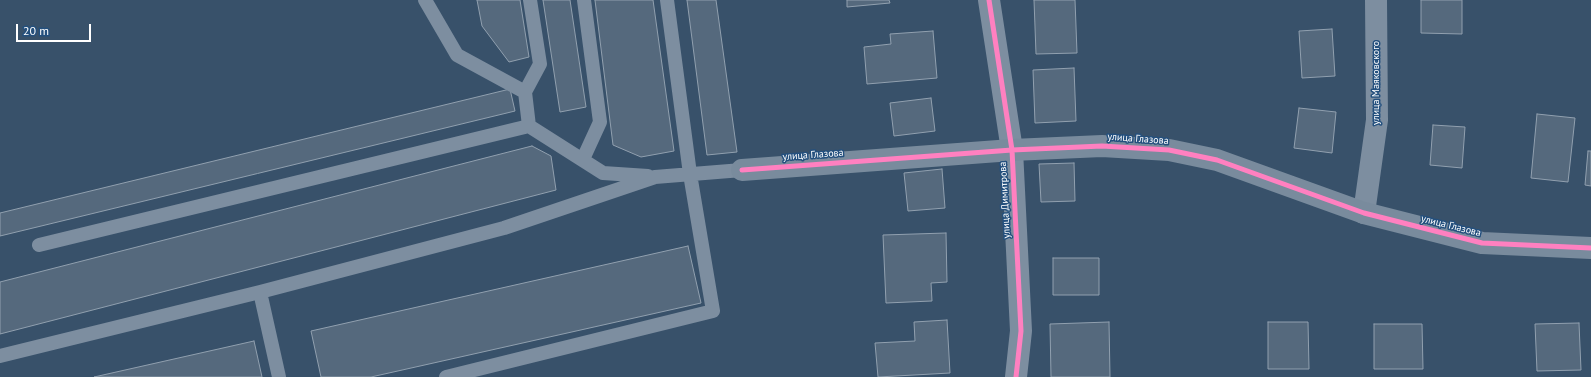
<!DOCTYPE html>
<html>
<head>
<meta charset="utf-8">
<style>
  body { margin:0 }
  #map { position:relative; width:1591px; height:377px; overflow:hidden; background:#38516a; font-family:"PT Sans",sans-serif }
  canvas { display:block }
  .scale { position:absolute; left:16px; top:24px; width:75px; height:18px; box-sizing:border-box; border:2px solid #fff; border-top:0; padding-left:5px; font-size:12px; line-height:14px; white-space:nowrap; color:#fff; -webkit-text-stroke:3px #24507e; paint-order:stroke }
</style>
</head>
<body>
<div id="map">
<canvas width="1591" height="377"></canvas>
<div class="scale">20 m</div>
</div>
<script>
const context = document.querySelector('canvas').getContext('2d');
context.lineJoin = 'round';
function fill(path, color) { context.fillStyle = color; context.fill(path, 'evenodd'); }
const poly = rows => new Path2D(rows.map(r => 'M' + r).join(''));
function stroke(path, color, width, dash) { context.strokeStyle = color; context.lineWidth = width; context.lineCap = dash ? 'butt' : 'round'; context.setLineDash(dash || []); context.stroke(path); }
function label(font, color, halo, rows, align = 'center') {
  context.font = font + ' "PT Sans",sans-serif'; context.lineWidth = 3; context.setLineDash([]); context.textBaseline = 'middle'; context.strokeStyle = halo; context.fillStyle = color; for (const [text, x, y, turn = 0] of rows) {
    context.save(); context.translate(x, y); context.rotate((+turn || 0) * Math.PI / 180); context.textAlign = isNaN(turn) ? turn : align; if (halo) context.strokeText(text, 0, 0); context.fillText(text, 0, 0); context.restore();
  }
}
const building = poly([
  [477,0,520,0,529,57,509,62,482,26,477,0],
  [543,0,570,0,586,107,560,112,543,0],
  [595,0,653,0,674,151,641,157,613,145,595,0],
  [687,0,716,0,737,152,707,155,687,0],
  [847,0,889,0,890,3,847,7,847,0],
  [1034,0,1075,0,1077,53,1036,54,1034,0],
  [1421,0,1462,0,1462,34,1421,33,1421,0],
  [1332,29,1335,76,1302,78,1299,31,1332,29],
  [933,31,937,78,867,84,864,47,891,44,890,34,933,31],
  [1074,68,1076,121,1035,123,1033,70,1074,68],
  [510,89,515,111,0,236,0,213,510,89],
  [931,98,935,131,894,136,890,103,931,98],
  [1299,108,1336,112,1332,153,1294,148,1299,108],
  [1537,114,1575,118,1568,182,1531,178,1537,114],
  [1433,125,1465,127,1462,168,1430,165,1433,125],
  [532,146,551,156,556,190,0,334,0,282,532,146],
  [1588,151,1591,151,1591,186,1585,185,1588,151],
  [1074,163,1075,201,1041,202,1039,164,1074,163],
  [942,169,945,208,908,211,904,173,942,169],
  [946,233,947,282,931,283,932,301,886,303,883,235,946,233],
  [688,246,701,303,371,377,321,377,311,331,688,246],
  [1053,258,1099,258,1099,295,1053,295,1053,258],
  [947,320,950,373,878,377,875,343,915,341,914,322,947,320],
  [1109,322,1110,377,1051,377,1050,324,1109,322],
  [1268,322,1308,322,1309,369,1268,369,1268,322],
  [1579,323,1581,370,1537,371,1535,324,1579,323],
  [1374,324,1422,324,1423,369,1374,369,1374,324],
  [254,341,262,377,94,377,254,341]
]);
const lane = poly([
  [425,0,457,55,525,92,529,126,603,173,648,176],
  [525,92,540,64,530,0],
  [583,159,600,122,584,0],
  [39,245,529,126],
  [260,292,279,377],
  [0,356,260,292,504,228,655,177,742,170],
  [446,377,713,311,690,174,667,0]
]);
const street = poly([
  [989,0,1012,150,1021,331,1016,377],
  [1364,213,1377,120,1376,0]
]);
const secondary = poly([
  [742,170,1012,150,1102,146,1169,150,1217,160,1364,213,1482,243,1591,248]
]);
const cycleway = poly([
  [989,0,1012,150,1021,331,1016,377],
  [742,170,1012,150,1102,146,1169,150,1217,160,1364,213,1482,243,1591,248]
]);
const streetNames = [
  ["улица Маяковского",1376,83,-90],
  ["улица Глазова",1138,139,4],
  ["улица Глазова",813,155,-4],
  ["улица Димитрова",1005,200,-93],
  ["улица Глазова",1451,226,14]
];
fill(building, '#55697d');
stroke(building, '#91a0af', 1);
stroke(lane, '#7d8ea0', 14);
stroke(street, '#7d8ea0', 22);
stroke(secondary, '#798b9d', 22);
stroke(cycleway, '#ff80c0', 5);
label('10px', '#fff', '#24507e', streetNames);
</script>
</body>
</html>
